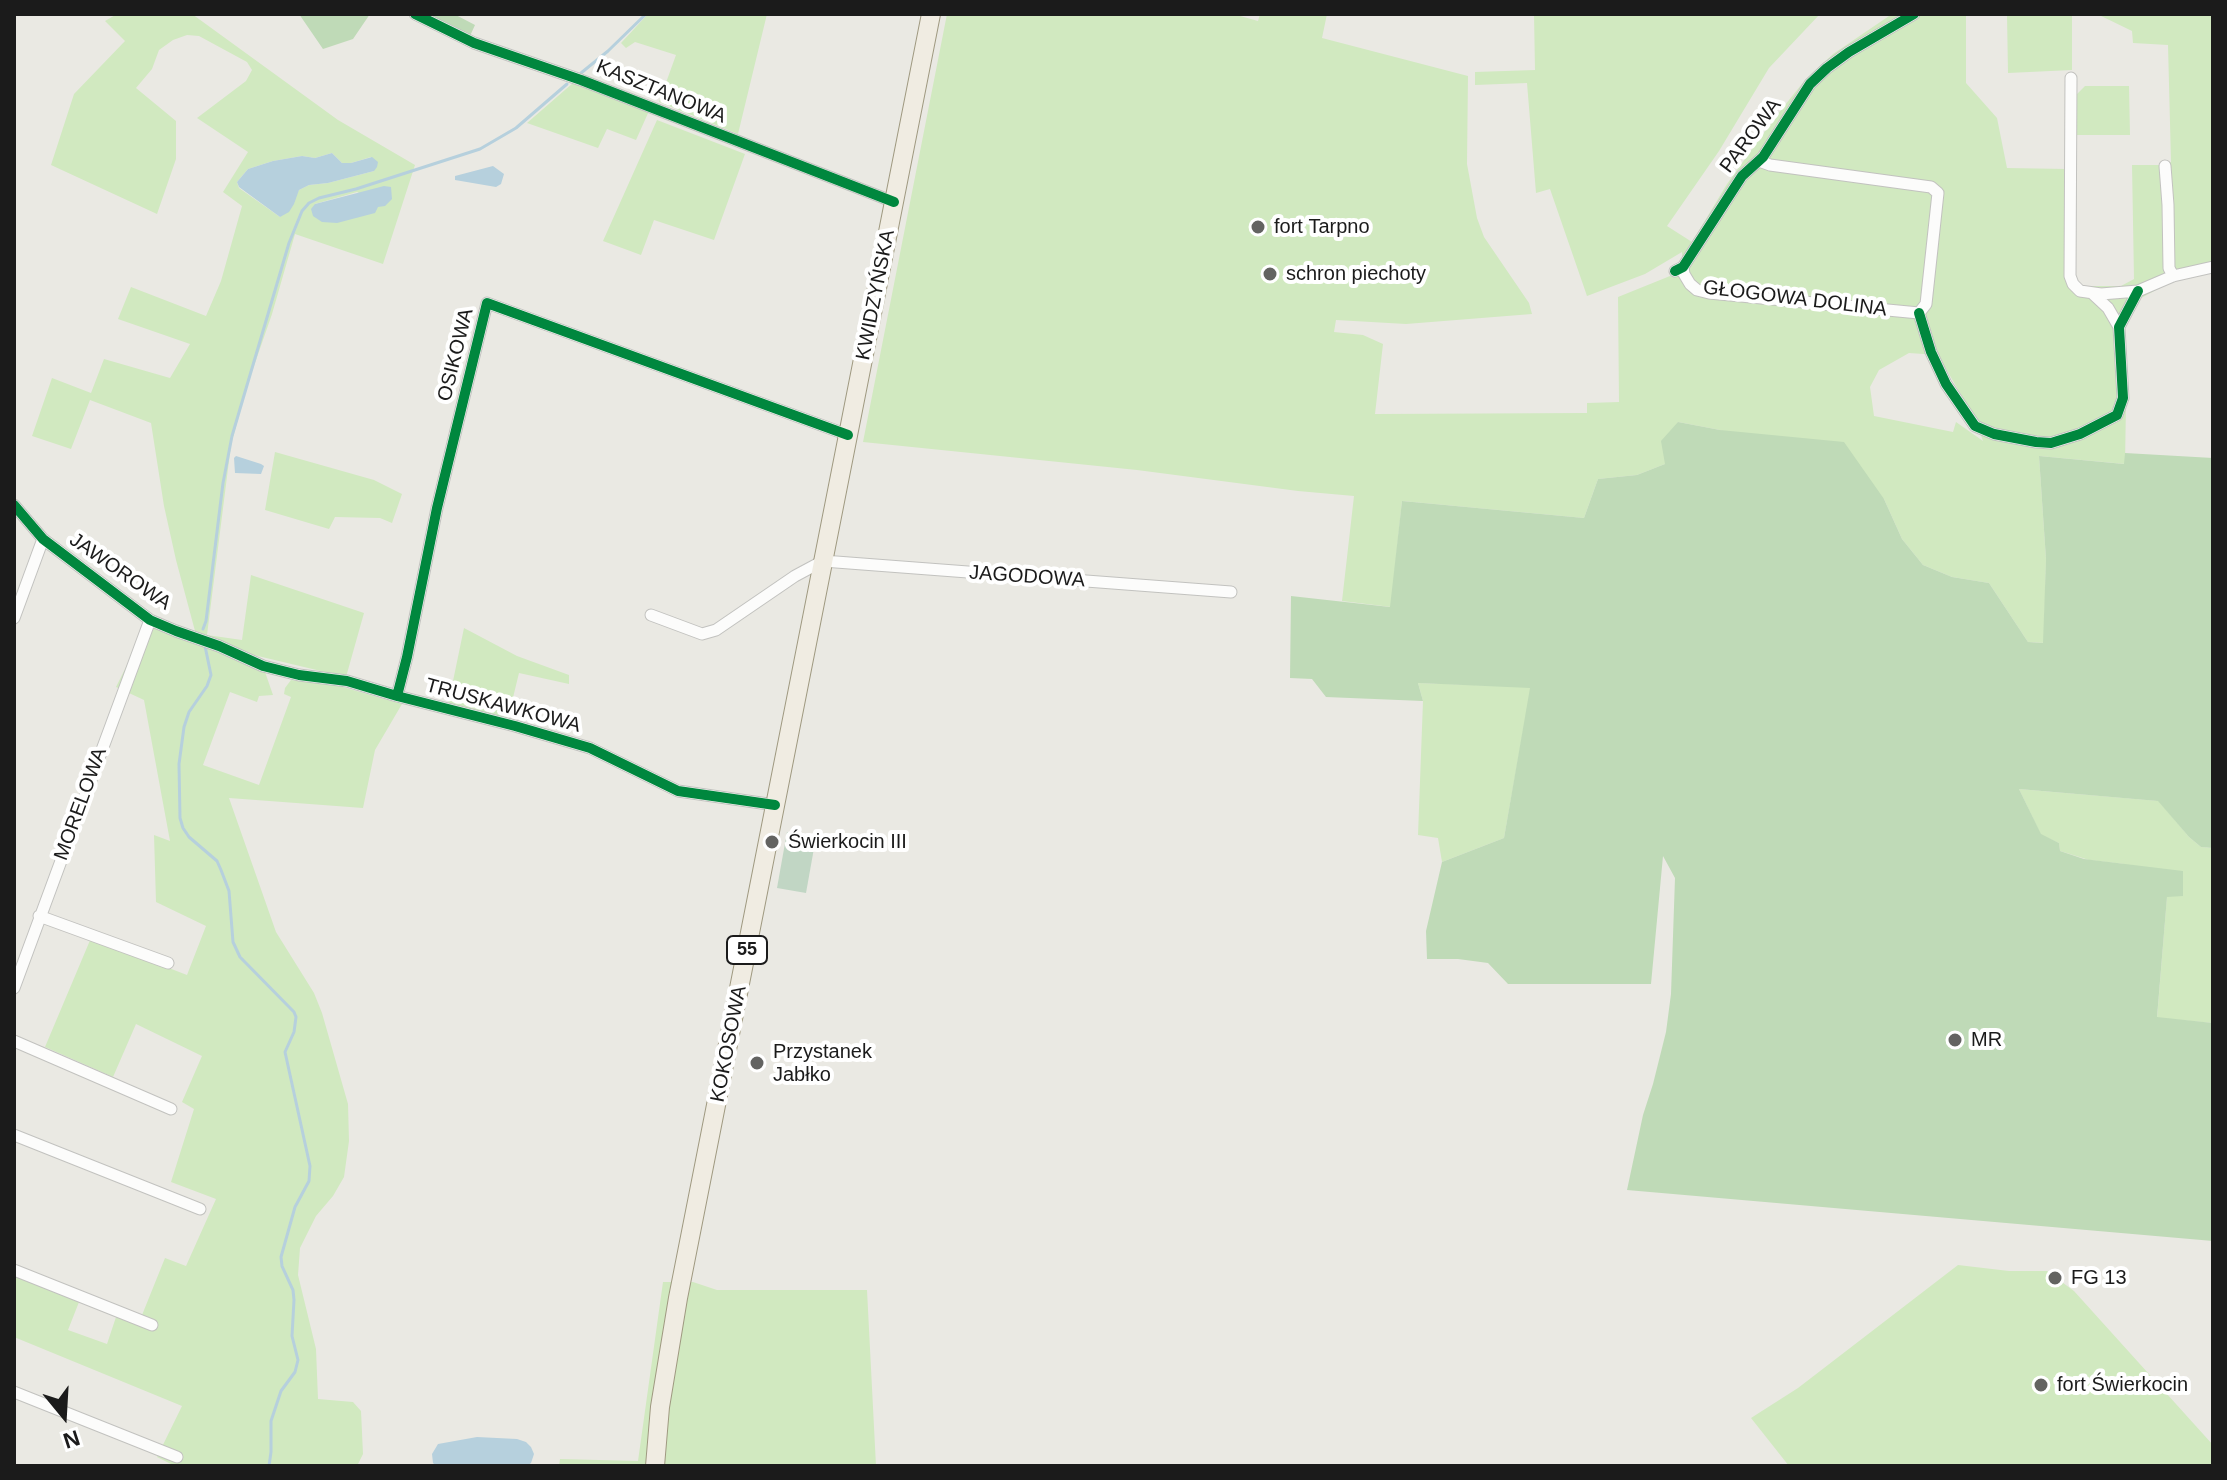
<!DOCTYPE html>
<html>
<head>
<meta charset="utf-8">
<style>
  body { margin:0 }
  #map { position:relative; width:2227px; height:1480px; overflow:hidden; background:#eae9e3; font-family:Helvetica,sans-serif }
  canvas { display:block }
  .frame { position:absolute; inset:0; border:16px solid #1b1b1b; pointer-events:none }
  .north { position:absolute; left:24px; top:1376px; width:80px; height:80px; -webkit-text-stroke:6px #fff; paint-order:stroke; rotate:162deg; font-size:22px; font-weight:700; line-height:32px; text-align:center; color:#1b1b1b }
  .north::after { content:''; display:block; margin:auto; width:28px; height:36px; background:#1b1b1b; clip-path:polygon(50% 0,100% 100%,50% 72%,0 100%) }
</style>
</head>
<body>
<div id="map">
<canvas width="2227" height="1480"></canvas>
<div class="frame"></div>
<div class="north">N</div>
</div>
<script>
const context = document.querySelector('canvas').getContext('2d');
context.lineJoin = 'round';
function fill(path, color) { context.fillStyle = color; context.fill(path, 'evenodd'); }
const poly = rows => new Path2D(rows.map(r => 'M' + r).join(''));
function stroke(path, color, width, dash) { context.strokeStyle = color; context.lineWidth = width; context.lineCap = dash ? 'butt' : 'round'; context.setLineDash(dash || []); context.stroke(path); }
function label(font, color, halo, rows, align = 'center') {
  context.font = font + ' Helvetica,sans-serif'; context.lineWidth = 8; context.setLineDash([]); context.textBaseline = 'middle'; context.strokeStyle = halo; context.fillStyle = color; for (const [text, x, y, turn = 0] of rows) {
    context.save(); context.translate(x, y); context.rotate((+turn || 0) * Math.PI / 180); context.textAlign = isNaN(turn) ? turn : align; if (halo) context.strokeText(text, 0, 0); context.fillText(text, 0, 0); context.restore();
  }
}
const grass = poly([
  [117,14,192,14,338,120,415,165,383,264,295,234,272,314,248,383,231,445,207,635,242,640,251,575,364,613,346,677,241,652,240,662,265,672,273,695,259,696,257,702,230,692,203,765,259,785,291,697,284,694,285,688,291,680,339,686,402,704,375,750,363,808,229,798,276,932,314,993,322,1013,348,1104,349,1141,344,1177,333,1196,316,1216,300,1248,298,1275,316,1349,318,1399,353,1402,361,1411,363,1454,357,1466,175,1466,157,1457,182,1406,14,1337,14,1276,79,1302,68,1330,107,1344,116,1317,138,1325,165,1258,186,1266,216,1199,171,1182,194,1109,182,1102,202,1056,136,1024,113,1077,45,1047,91,938,187,975,206,926,156,902,154,835,170,841,144,700,116,687,138,643,156,617,195,631,176,560,164,506,151,423,90,400,71,449,32,436,52,378,91,393,104,359,170,378,190,344,118,319,131,287,206,316,221,281,242,206,223,192,248,152,197,118,246,81,252,70,247,62,199,36,187,35,173,40,159,50,152,69,136,88,176,121,176,159,157,214,51,165,74,94,125,41,105,21],
  [332,153,342,163,351,163,371,157,374,171,328,183,309,185,299,190,280,217,239,188,237,182,248,169,273,161,302,156,315,158],
  [357,192,385,206,315,204],
  [648,14,767,14,738,134,659,102,676,55,635,42,626,48,621,43],
  [947,14,1233,14,1258,21,1260,14,1327,14,1322,38,1468,76,1467,164,1477,218,1484,237,1529,303,1532,314,1406,324,1336,320,1334,332,1363,335,1383,344,1375,414,1587,413,1587,403,1619,402,1618,297,1670,276,1683,275,1682,252,1645,274,1587,296,1550,189,1536,193,1527,83,1475,85,1475,72,1535,70,1534,14,1820,14,1769,68,1719,151,1667,226,1692,242,1727,184,1773,120,1805,80,1833,54,1892,14,2072,14,2072,70,2008,73,2007,15,1966,16,1966,83,1997,118,2007,168,2067,169,2065,278,2083,286,2121,286,2134,279,2132,165,2160,165,2171,162,2168,45,2133,43,2132,31,2097,14,2213,14,2213,271,2169,283,2132,303,2123,326,2126,404,2125,464,2039,456,2046,559,2044,643,2028,642,1989,583,1952,577,1923,565,1902,539,1884,499,1720,430,1678,422,1665,464,1637,475,1598,479,1584,518,1402,501,1391,607,1342,601,1354,496,1298,491,1137,470,863,442],
  [1909,353,1938,355,1975,419,1983,441,1956,422,1953,432,1874,416,1870,387,1879,370],
  [573,83,649,111,636,140,607,129,598,148,527,123],
  [2085,86,2129,86,2130,135,2075,135,2076,95],
  [657,120,745,154,714,240,654,220,641,255,603,241],
  [275,452,374,480,402,494,392,523,380,518,335,517,329,529,265,510],
  [464,628,517,656,569,675,569,684,519,673,508,718,448,705],
  [1418,683,1531,687,1504,838,1442,862,1438,838,1418,835,1423,701],
  [2019,789,2159,801,2189,837,2201,847,2213,848,2213,1023,2157,1018,2167,896,2124,864,2089,860,2060,851,2059,843,2041,835],
  [1958,1265,2009,1271,2047,1271,2074,1291,2213,1445,2213,1466,1789,1466,1751,1418,1798,1388],
  [663,1282,693,1282,717,1290,867,1290,876,1466,559,1466,560,1459,638,1461]
]);
const forest = poly([
  [299,14,370,14,353,39,323,49],
  [425,14,454,14,475,25,470,36],
  [1678,422,1720,430,1844,442,1884,499,1902,539,1923,565,1952,577,1989,583,2028,642,2043,643,2046,559,2039,456,2124,464,2125,453,2213,458,2213,848,2201,847,2189,837,2158,801,2019,789,2041,834,2059,843,2060,851,2084,859,2183,871,2183,896,2167,897,2157,1017,2213,1023,2213,1241,1627,1190,1643,1115,1653,1084,1666,1032,1671,994,1675,878,1663,856,1651,984,1508,984,1488,963,1458,959,1427,959,1426,931,1442,862,1504,838,1530,688,1418,683,1423,701,1326,697,1312,679,1290,678,1291,596,1390,607,1402,501,1584,518,1598,479,1637,475,1665,464,1661,441]
]);
const cemetery = poly([
  [787,832,816,837,806,893,777,888]
]);
const water = poly([
  [332,153,342,163,351,163,372,157,378,162,377,167,374,171,328,183,309,185,299,190,294,204,289,212,280,217,239,187,237,182,248,169,273,161,302,156,315,158],
  [493,166,504,174,501,184,496,187,455,180,455,176],
  [384,186,391,187,392,199,385,206,378,207,375,213,337,223,322,222,313,216,311,209,315,204],
  [236,456,261,464,264,466,261,474,235,473,234,458],
  [477,1437,517,1439,526,1442,531,1447,534,1454,531,1463,527,1466,436,1466,433,1463,432,1454,438,1444]
]);
const stream = poly([
  [581,73,608,51,646,14],
  [203,629,206,621,223,483,232,436,289,243,302,211,309,203,319,198,356,189,480,149,516,128,567,84],
  [205,646,211,675,207,686,189,712,184,727,179,764,180,818,183,828,189,837,217,861,221,870,229,891,233,942,240,957,294,1012,296,1017,294,1032,285,1052,310,1166,309,1181,295,1207,281,1257,282,1266,293,1290,294,1300,292,1336,298,1360,295,1372,281,1391,271,1421,271,1452,269,1466]
]);
const street = poly([
  [415,14,474,43,581,80,894,202],
  [2071,78,2070,276,2073,284,2080,291,2101,294,2138,291,2173,276,2213,267],
  [1759,161,1770,165,1931,187,1938,193,1926,304,1919,313],
  [2165,166,2168,205,2169,268,2173,276],
  [1683,267,1684,274,1690,284,1697,290,1709,293,1919,313],
  [1675,271,1683,267,1742,176,1763,157,1810,84,1827,68,1849,52,1914,14],
  [2093,294,2108,308,2119,327],
  [1919,313,1931,352,1946,384,1975,426,1994,434,2036,442,2051,443,2080,434,2117,415,2123,398,2119,327,2138,291],
  [14,505,43,539,150,620,176,631,219,646,263,666,299,675,347,681,397,696,515,726,590,748,678,791,775,805],
  [651,615,702,634,716,630,795,576,823,561,1231,592],
  [14,618,43,539],
  [397,696,407,657,437,508,487,303,848,435],
  [39,916,168,963],
  [14,988,150,620],
  [14,1041,171,1109],
  [14,1135,200,1209],
  [14,1270,152,1325],
  [14,1392,177,1457]
]);
const primary = poly([
  [655,1466,660,1407,678,1298,931,14]
]);
const cycleway = poly([
  [415,14,474,43,581,80,894,202],
  [1675,271,1683,267,1742,176,1763,157,1810,84,1827,68,1849,52,1914,14],
  [1919,313,1931,352,1946,384,1975,426,1994,434,2036,442,2051,443,2080,434,2117,415,2123,398,2119,327,2138,291],
  [14,505,43,539,150,620,176,631,219,646,263,666,299,675,347,681,397,696,515,726,590,748,678,791,775,805],
  [397,696,407,657,437,508,487,303,848,435]
]);
const markers = [
  [1258,227,8,"#636361"],
  [1270,274,8,"#636361"],
  [772,842,8,"#636361"],
  [1955,1040,8,"#636361"],
  [757,1063,8,"#636361"],
  [2055,1278,8,"#636361"],
  [2041,1385,8,"#636361"]
];
const shields = [
  [747,950,40]
];
const shieldNames = [
  ["55",747,950]
];
const streetNames = [
  ["KASZTANOWA",661,92,22],
  ["PAROWA",1751,136,-53],
  ["KWIDZYŃSKA",876,295,-79],
  ["GŁOGOWA DOLINA",1795,299,7],
  ["OSIKOWA",456,355,-76],
  ["JAWOROWA",120,572,35],
  ["JAGODOWA",1027,577,4],
  ["TRUSKAWKOWA",503,706,15],
  ["MORELOWA",81,804,-70],
  ["KOKOSOWA",729,1044,-79]
];
const poiNames = [
  ["fort Tarpno",1274,227],
  ["schron piechoty",1286,274],
  ["Świerkocin III",788,842],
  ["MR",1971,1040],
  ["Przystanek",773,1052],
  ["Jabłko",773,1075],
  ["FG 13",2071,1278],
  ["fort Świerkocin",2057,1385]
];
fill(grass, '#d1e9c0');
fill(forest, '#bfdab7');
fill(cemetery, '#c1d6c4');
fill(water, '#b6d0dd');
stroke(stream, '#b6d0dd', 3);
stroke(street, '#c2c2bf', 13);
stroke(primary, '#9f9980', 20);
stroke(street, '#fcfcfb', 11);
stroke(primary, '#f0ece2', 18);
stroke(cycleway, '#00873e', 10);
for (const [x, y, r, color] of markers) { const dot = new Path2D(); dot.arc(x, y, r, 0, 2 * Math.PI); context.fillStyle = color; context.fill(dot); stroke(dot, '#fff', 3); }
for (const [x, y, w] of shields) { const box = new Path2D(); box.roundRect(x - w / 2, y - 14, w, 28, 6); context.fillStyle = '#fff'; context.fill(box); stroke(box, '#1b1b1b', 2); }
label('bold 18px', '#1b1b1b', null, shieldNames);
label('20px', '#1b1b1b', '#fff', streetNames);
label('20px', '#1b1b1b', '#fff', poiNames, 'left');
</script>
</body>
</html>
